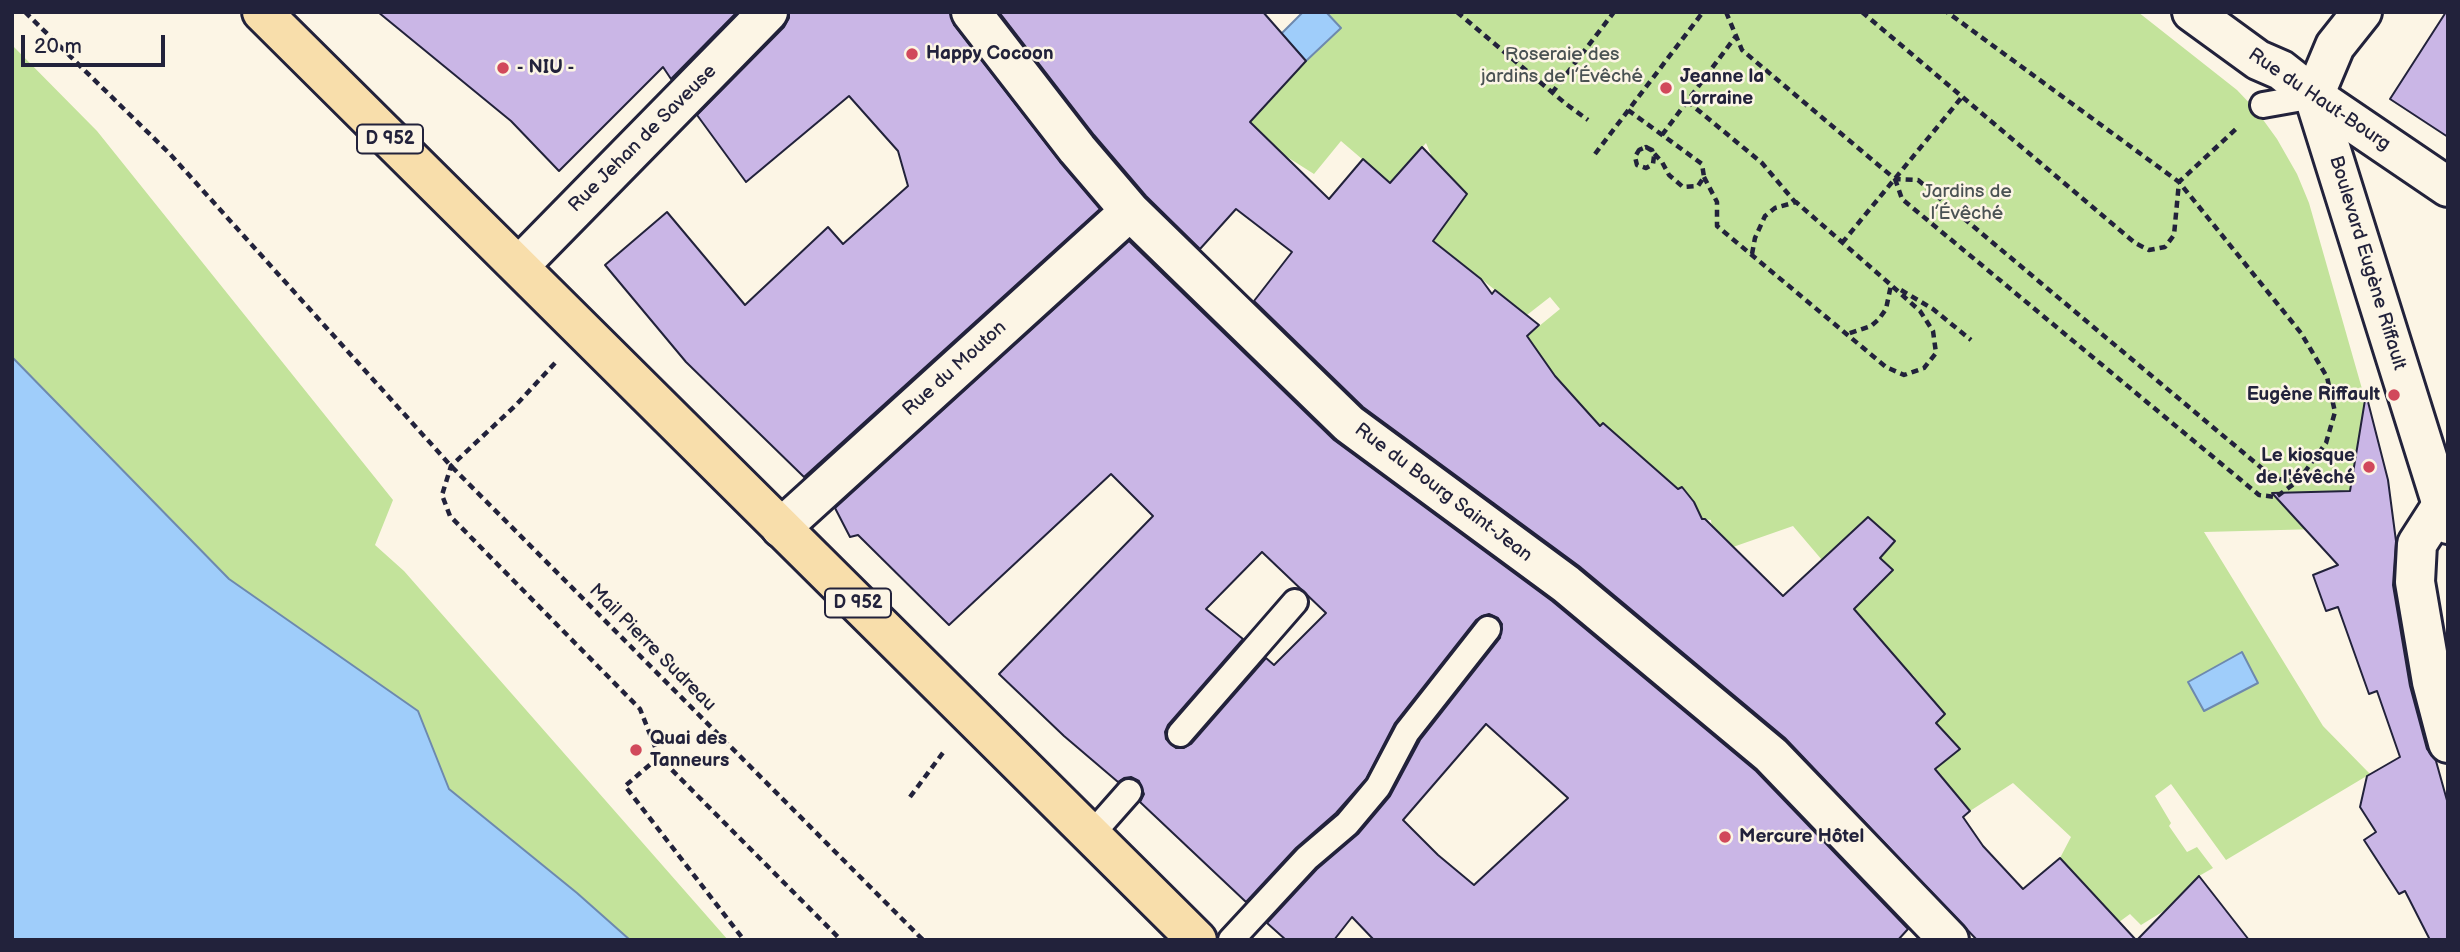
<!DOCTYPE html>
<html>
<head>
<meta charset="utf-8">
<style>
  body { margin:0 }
  #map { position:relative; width:2460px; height:952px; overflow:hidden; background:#fcf5e5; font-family:"Balsamiq Sans",sans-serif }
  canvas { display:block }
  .frame { position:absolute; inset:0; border:14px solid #22223b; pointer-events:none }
  .scale { position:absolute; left:21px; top:35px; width:144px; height:32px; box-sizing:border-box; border:4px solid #22223b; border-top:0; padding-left:9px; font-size:21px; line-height:24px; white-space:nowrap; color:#22223b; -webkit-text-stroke:5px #fcf5e5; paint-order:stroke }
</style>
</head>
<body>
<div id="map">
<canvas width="2460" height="952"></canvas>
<div class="frame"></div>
<div class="scale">20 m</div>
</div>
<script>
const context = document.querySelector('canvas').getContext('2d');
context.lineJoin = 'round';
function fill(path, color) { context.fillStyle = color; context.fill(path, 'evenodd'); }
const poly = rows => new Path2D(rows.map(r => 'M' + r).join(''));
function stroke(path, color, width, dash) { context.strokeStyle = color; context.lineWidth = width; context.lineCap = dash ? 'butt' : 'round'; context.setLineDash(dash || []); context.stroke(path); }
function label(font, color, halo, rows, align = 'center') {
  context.font = font + ' "Balsamiq Sans",sans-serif'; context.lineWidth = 5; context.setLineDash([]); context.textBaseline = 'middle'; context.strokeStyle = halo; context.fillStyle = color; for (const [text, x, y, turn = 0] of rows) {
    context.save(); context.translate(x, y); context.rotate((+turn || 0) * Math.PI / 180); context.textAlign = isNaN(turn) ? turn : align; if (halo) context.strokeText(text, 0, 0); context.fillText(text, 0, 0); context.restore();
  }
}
const green = poly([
  [1326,12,2138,12,2237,90,2256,110,2277,139,2297,174,2309,203,2382,459,2319,529,2204,532,2323,726,2370,774,2226,860,2171,784,2155,796,2171,823,2169,826,2187,852,2197,847,2213,868,2199,876,2167,909,2141,925,2130,914,2115,925,2093,893,2060,858,2071,837,2013,783,1970,811,1947,783,1936,768,1960,749,1936,723,1945,714,1913,675,1826,636,1893,571,1882,559,1869,570,1882,544,1887,550,1895,541,1868,517,1822,560,1793,526,1733,547,1712,528,1711,520,1702,519,1694,502,1682,488,1678,489,1657,470,1613,441,1564,389,1527,336,1560,309,1550,297,1518,322,1495,290,1433,240,1467,194,1432,157,1426,143,1390,183,1341,141,1314,174,1284,155,1250,122,1306,61,1341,28],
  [12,45,97,131,393,500,375,545,404,571,728,940,627,940,449,789,417,711,229,579,12,357]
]);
const water = poly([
  [1303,12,1326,12,1341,28,1306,61,1281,34,1303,12],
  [12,357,229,579,418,711,449,789,577,893,630,940,12,940,12,357],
  [2242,652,2258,683,2204,711,2188,682,2242,652]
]);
const building = poly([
  [378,12,737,12,671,79,663,67,559,171,511,121,378,12],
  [789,12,950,12,954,25,1060,162,1100,209,804,477,686,362,605,265,667,212,745,305,828,227,843,244,908,186,898,151,849,96,746,182,697,115,784,27,789,18,789,12],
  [999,12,1263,12,1306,61,1250,122,1329,199,1363,159,1390,183,1422,147,1467,194,1433,241,1481,279,1492,294,1495,290,1539,325,1527,336,1555,376,1600,426,1603,423,1678,489,1682,487,1694,502,1702,519,1705,519,1783,596,1868,517,1895,541,1880,558,1893,570,1854,609,1945,714,1936,723,1960,749,1935,769,1970,811,1963,817,1983,846,2023,889,2060,858,2136,940,1977,940,1785,738,1579,566,1363,407,1254,301,1292,252,1236,209,1200,249,1146,196,1094,135,999,12],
  [2446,12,2448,12,2448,137,2390,99,2446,12],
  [1129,241,1334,440,1552,601,1756,771,1908,929,1898,940,1374,940,1352,917,1334,940,1286,940,1267,923,1317,869,1358,834,1390,796,1420,740,1500,638,1502,624,1498,618,1489,614,1482,616,1476,620,1395,723,1366,779,1336,813,1296,848,1246,902,1140,802,1144,794,1139,781,1131,777,1124,778,1118,782,1064,736,999,674,1153,516,1111,474,949,625,858,535,850,537,835,508,1129,241],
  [1262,552,1326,613,1274,665,1266,658,1191,744,1184,748,1176,748,1166,739,1165,732,1168,725,1243,639,1206,609,1262,552],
  [1486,724,1568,798,1474,885,1438,855,1403,820,1486,724],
  [2366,394,2388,480,2396,541,2393,585,2410,686,2427,749,2436,761,2448,804,2448,940,2430,940,2405,891,2399,894,2364,840,2376,832,2360,807,2367,776,2400,757,2377,691,2369,694,2338,607,2326,611,2313,575,2338,565,2272,493,2350,491,2366,394],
  [2199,876,2249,940,2137,940,2199,876]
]);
const path = poly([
  [25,12,170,154,451,466,923,940],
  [1457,12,1566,104,1588,120],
  [1726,12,1742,50,1895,179,1918,180,2264,470,2279,479,2297,480],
  [1862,12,2135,243,2149,250,2165,247,2174,235,2179,182,2237,128],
  [1552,93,1614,12],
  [1687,101,1762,163,1795,202],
  [1628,110,1702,164,1704,177,1698,186,1683,187,1669,175,1662,162,1651,150,1646,147,1639,150,1635,157,1637,165,1646,168,1653,164,1654,156,1652,150,1646,147,1639,150],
  [1662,135,1736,36],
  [1595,154,1703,12],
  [1704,177,1717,202,1717,226,1886,367,1904,375,1924,368,1936,353,1933,331,1920,311,1891,285],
  [1895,179,1902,199,2259,495,2276,497,2298,481,2326,443,2335,412,2327,377,2301,333,2179,182,1947,12],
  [1842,243,1962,97],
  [1752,254,1755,238,1765,216,1775,208,1796,202,1891,285,1886,309,1879,319,1871,326,1847,334],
  [1901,290,1933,309,1971,340],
  [555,363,516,405,451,466,442,495,450,516,640,709,659,757,841,940],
  [659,757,625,786,744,940],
  [910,797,945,750]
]);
const service = poly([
  [2263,105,2314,96],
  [1180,734,1295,602],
  [1091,835,1129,792],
  [1231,940,1307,858,1347,824,1378,787,1407,732,1488,629]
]);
const minor = poly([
  [971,12,1077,149,1130,211,1349,424,1566,584,1771,755,1949,940],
  [2192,12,2258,60,2281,70,2314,96,2448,187],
  [519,266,768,12],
  [2442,505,2417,544,2415,582,2432,682,2448,743],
  [781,528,1130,211]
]);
const tertiary = poly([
  [2362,12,2335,46,2314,96,2448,524]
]);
const primary = poly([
  [262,12,1197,940]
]);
const markers = [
  [912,54,7,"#d1495b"],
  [503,68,7,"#d1495b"],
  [1666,88,7,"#d1495b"],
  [2394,395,7,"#d1495b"],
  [2369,467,7,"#d1495b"],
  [636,750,7,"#d1495b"],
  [1725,837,7,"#d1495b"]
];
const shields = [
  [390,139,66],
  [858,603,66]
];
const shieldNames = [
  ["D 952",390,139],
  ["D 952",858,603]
];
const poiNames = [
  ["Happy Cocoon",926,54],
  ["‑ NIU ‑",517,68],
  ["Jeanne la",1680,77],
  ["Lorraine",1680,99],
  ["Eugène Riffault",2380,395,"right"],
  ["Le kiosque",2355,456,"right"],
  ["de l'évêché",2355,478,"right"],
  ["Quai des",650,739],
  ["Tanneurs",650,761],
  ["Mercure Hôtel",1739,837]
];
const parkNames = [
  ["Roseraie des",1562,55],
  ["jardins de l’Évêché",1562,77],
  ["Jardins de",1967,192],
  ["l’Évêché",1967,214]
];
const streetNames = [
  ["Rue du Haut-Bourg",2319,100,34],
  ["Rue Jehan de Saveuse",643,139,-45],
  ["Boulevard Eugène Riffault",2367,263,73],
  ["Rue du Mouton",955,369,-42],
  ["Rue du Bourg Saint-Jean",1443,493,37],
  ["Mail Pierre Sudreau",652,648,45]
];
fill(green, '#c3e39b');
fill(water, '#9fcdfa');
stroke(water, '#6d89ae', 2);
fill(building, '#cab6e6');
stroke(building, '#22223b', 2);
stroke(service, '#22223b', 30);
stroke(minor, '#22223b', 44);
stroke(tertiary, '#22223b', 44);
stroke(primary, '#22223b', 44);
stroke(path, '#22223b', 4.5, [7, 5]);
stroke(service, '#fcf5e5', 24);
stroke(minor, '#fcf5e5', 38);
stroke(tertiary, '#fcf5e5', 38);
stroke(primary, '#f8deab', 38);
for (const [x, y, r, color] of markers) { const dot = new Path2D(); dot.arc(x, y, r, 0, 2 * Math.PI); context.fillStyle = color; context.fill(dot); stroke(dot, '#fcf5e5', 2.5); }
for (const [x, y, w] of shields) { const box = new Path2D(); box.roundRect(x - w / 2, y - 14.5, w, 29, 5); context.fillStyle = '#fcf5e5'; context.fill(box); stroke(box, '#22223b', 2); }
label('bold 18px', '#22223b', null, shieldNames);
label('bold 19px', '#22223b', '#fcf5e5', poiNames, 'left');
label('19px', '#4a5253', '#fcf5e5', parkNames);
label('19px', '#22223b', '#fcf5e5', streetNames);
</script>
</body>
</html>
